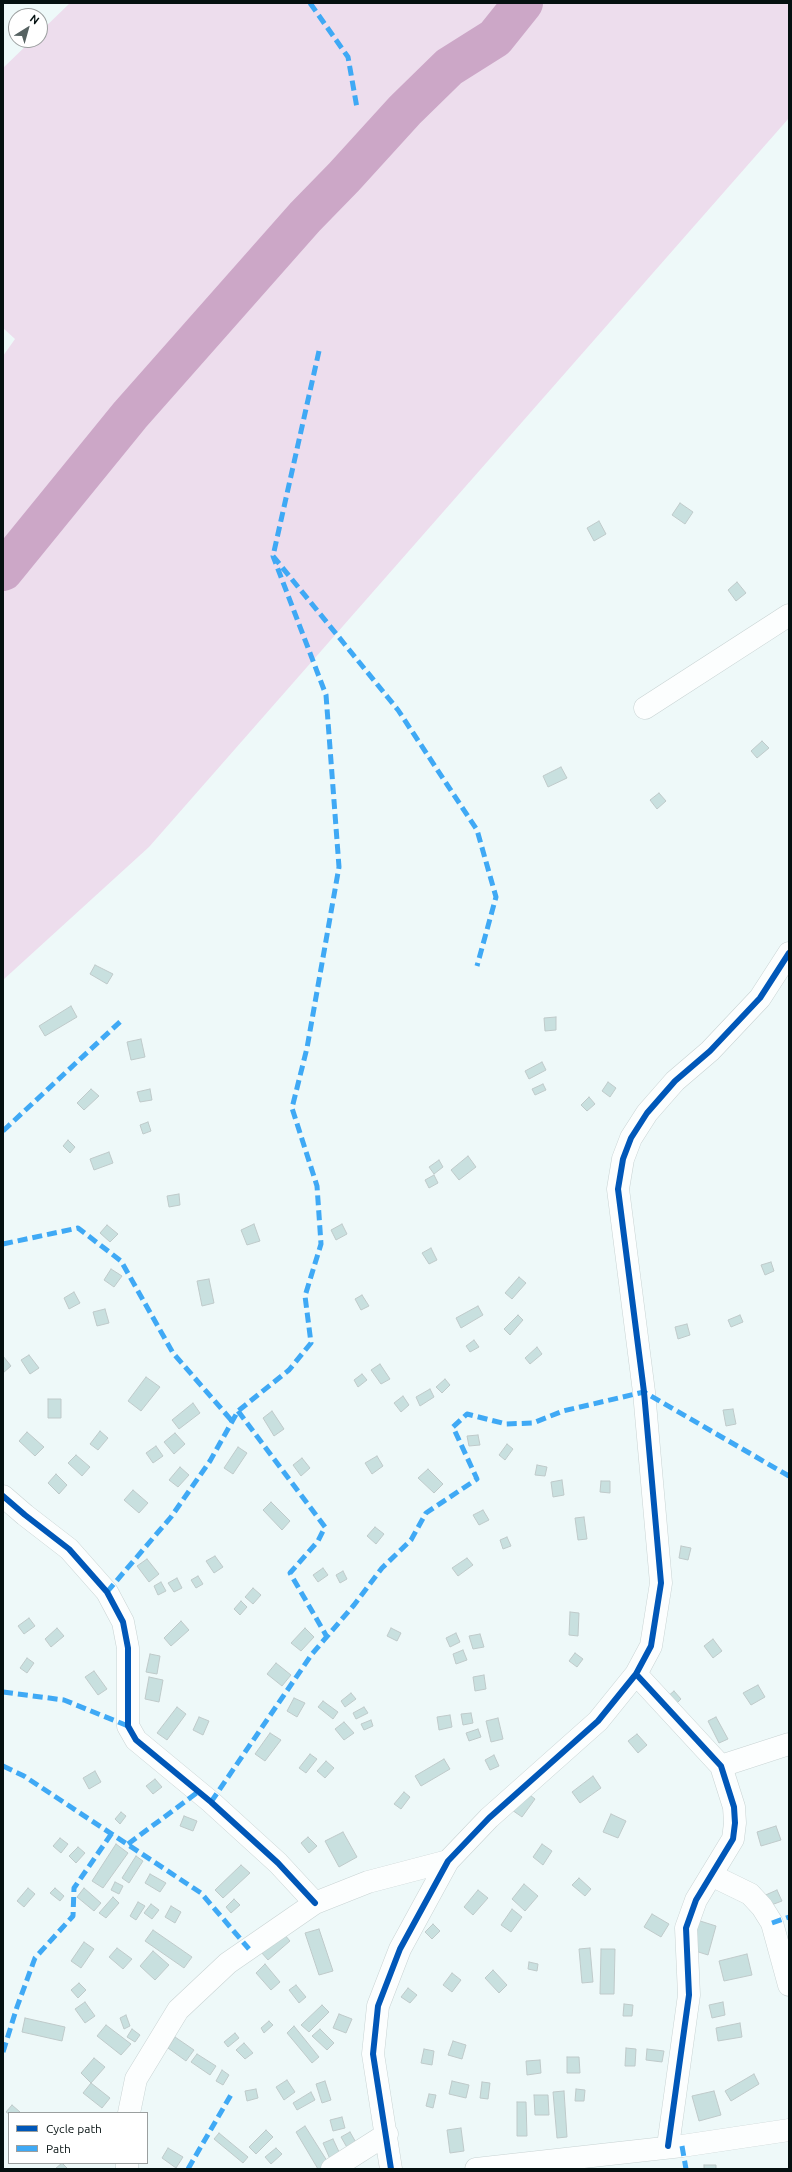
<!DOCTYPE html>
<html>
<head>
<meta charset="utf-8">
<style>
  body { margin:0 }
  #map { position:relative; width:792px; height:2172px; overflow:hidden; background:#eef9f9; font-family:Ubuntu,sans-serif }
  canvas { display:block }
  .frame { position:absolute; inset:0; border:4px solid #041010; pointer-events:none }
  .legend { position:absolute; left:8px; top:2112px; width:140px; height:52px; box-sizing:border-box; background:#fff; border:1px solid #9b9f9f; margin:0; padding:5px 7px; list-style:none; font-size:12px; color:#041010 }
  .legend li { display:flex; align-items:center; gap:8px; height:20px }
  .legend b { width:20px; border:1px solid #9b9f9f }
  .north { position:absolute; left:8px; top:8px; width:40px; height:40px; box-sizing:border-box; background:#fff; border:1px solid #9b9f9f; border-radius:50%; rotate:37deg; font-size:11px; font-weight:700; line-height:16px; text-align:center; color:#041010 }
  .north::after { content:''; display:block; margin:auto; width:14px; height:18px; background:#566262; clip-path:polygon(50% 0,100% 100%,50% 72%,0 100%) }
</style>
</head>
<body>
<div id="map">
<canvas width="792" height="2172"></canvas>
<div class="frame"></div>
<ul class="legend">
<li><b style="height:5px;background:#0057b8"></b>Cycle path</li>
<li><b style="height:5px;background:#3fa9f5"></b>Path</li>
</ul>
<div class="north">N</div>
</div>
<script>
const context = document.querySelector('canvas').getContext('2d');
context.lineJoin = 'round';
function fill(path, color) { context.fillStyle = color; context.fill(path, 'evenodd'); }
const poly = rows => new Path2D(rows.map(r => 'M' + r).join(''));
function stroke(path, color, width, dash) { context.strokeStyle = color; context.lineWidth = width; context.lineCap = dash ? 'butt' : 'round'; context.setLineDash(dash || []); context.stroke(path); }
const green = poly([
  [70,3,789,3,789,118,149,847,3,980,3,356,15,339,3,328,3,68,32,40,40,40,40,32]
]);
const river = poly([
  [3,571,130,415,305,217,344,177,405,110,449,67,495,38,523,3]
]);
const building = poly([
  [680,503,693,512,685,524,672,515,680,503],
  [599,521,606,534,594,541,587,528,599,521],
  [737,582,746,593,736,601,728,590,737,582],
  [762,741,769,748,757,758,751,751,762,741],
  [561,767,567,778,548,787,543,776,561,767],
  [659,793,666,801,657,809,650,800,659,793],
  [95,965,113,974,107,984,90,974,95,965],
  [71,1006,77,1017,45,1036,39,1026,71,1006],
  [556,1017,556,1030,545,1031,544,1018,556,1017],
  [141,1039,145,1057,131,1060,127,1042,141,1039],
  [542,1062,546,1070,529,1079,525,1071,542,1062],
  [608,1082,616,1088,610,1097,602,1091,608,1082],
  [543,1084,546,1090,535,1095,532,1089,543,1084],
  [91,1089,99,1096,84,1110,77,1103,91,1089],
  [150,1089,152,1100,140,1102,137,1092,150,1089],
  [589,1097,595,1104,587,1111,581,1105,589,1097],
  [148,1122,151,1131,143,1134,140,1125,148,1122],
  [68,1140,75,1147,70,1153,63,1146,68,1140],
  [109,1152,113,1163,94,1170,90,1159,109,1152],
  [468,1156,476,1167,459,1180,451,1170,468,1156],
  [439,1160,443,1167,434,1174,429,1167,439,1160],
  [434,1175,438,1183,429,1188,425,1180,434,1175],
  [179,1194,180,1205,169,1207,167,1196,179,1194],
  [254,1224,260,1241,247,1245,241,1230,254,1224],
  [342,1224,347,1234,336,1240,331,1230,342,1224],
  [107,1225,118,1234,110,1242,100,1233,107,1225],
  [431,1248,437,1260,429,1264,422,1253,431,1248],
  [771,1262,774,1271,765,1275,761,1265,771,1262],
  [111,1269,122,1276,114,1287,104,1280,111,1269],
  [519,1277,526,1283,512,1299,505,1293,519,1277],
  [209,1279,214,1303,202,1306,197,1281,209,1279],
  [74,1292,80,1303,69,1309,64,1298,74,1292],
  [362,1295,369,1306,361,1310,355,1299,362,1295],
  [478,1306,483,1315,461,1328,456,1318,478,1306],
  [105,1309,109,1323,97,1326,93,1312,105,1309],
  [518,1315,523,1320,510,1335,504,1329,518,1315],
  [740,1315,743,1322,731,1327,728,1320,740,1315],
  [687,1324,690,1335,678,1339,675,1327,687,1324],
  [474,1340,479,1347,470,1352,466,1346,474,1340],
  [537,1347,542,1354,530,1364,525,1358,537,1347],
  [29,1355,39,1368,30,1374,21,1360,29,1355],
  [3,1356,11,1366,3,1373,3,1356],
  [380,1364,390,1379,381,1384,371,1370,380,1364],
  [362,1374,367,1380,358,1387,354,1380,362,1374],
  [146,1377,160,1387,141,1411,128,1401,146,1377],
  [445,1379,450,1385,442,1393,436,1387,445,1379],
  [430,1389,434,1397,420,1406,416,1397,430,1389],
  [403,1396,409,1405,401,1412,394,1403,403,1396],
  [48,1399,61,1399,61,1418,48,1418,48,1399],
  [193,1403,200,1413,179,1429,172,1420,193,1403],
  [733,1409,736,1424,726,1426,723,1410,733,1409],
  [272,1411,284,1429,274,1436,263,1418,272,1411],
  [100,1431,108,1438,98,1450,90,1444,100,1431],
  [27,1432,44,1447,35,1456,19,1441,27,1432],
  [175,1433,185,1444,174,1454,164,1442,175,1433],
  [478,1435,480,1445,469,1446,467,1436,478,1435],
  [507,1444,513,1449,505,1460,499,1455,507,1444],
  [156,1446,163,1456,153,1463,146,1453,156,1446],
  [238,1447,247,1453,233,1474,224,1468,238,1447],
  [76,1455,90,1467,82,1476,68,1463,76,1455],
  [377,1456,383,1466,372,1474,365,1463,377,1456],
  [302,1458,310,1468,301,1476,293,1465,302,1458],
  [537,1465,547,1467,545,1476,535,1475,537,1465],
  [180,1467,189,1475,178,1487,169,1480,180,1467],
  [428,1469,443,1484,434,1493,418,1478,428,1469],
  [56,1474,67,1485,59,1494,48,1483,56,1474],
  [562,1480,564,1495,553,1497,551,1482,562,1480],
  [601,1481,610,1481,610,1493,600,1492,601,1481],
  [133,1490,148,1503,139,1513,124,1500,133,1490],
  [271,1502,290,1521,282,1530,263,1510,271,1502],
  [483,1510,489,1520,479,1525,473,1515,483,1510],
  [584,1517,587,1539,578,1540,575,1518,584,1517],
  [375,1527,384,1534,376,1544,367,1536,375,1527],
  [507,1537,511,1546,503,1549,500,1540,507,1537],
  [681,1546,691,1548,688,1560,679,1558,681,1546],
  [215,1556,223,1567,214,1573,206,1561,215,1556],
  [467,1558,473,1565,458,1576,452,1568,467,1558],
  [147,1559,159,1574,149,1582,137,1566,147,1559],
  [323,1568,328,1575,318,1582,313,1575,323,1568],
  [343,1571,347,1579,340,1583,336,1575,343,1571],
  [198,1576,203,1584,196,1588,191,1580,198,1576],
  [177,1578,182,1588,174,1592,168,1583,177,1578],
  [161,1582,166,1591,158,1595,154,1586,161,1582],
  [253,1588,261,1595,253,1604,245,1597,253,1588],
  [241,1601,247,1607,240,1615,234,1609,241,1601],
  [570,1612,579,1613,578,1636,569,1635,570,1612],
  [29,1618,35,1626,24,1634,18,1626,29,1618],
  [181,1621,189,1630,171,1646,164,1638,181,1621],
  [57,1628,64,1636,51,1647,45,1639,57,1628],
  [305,1628,314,1637,301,1651,291,1643,305,1628],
  [391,1628,401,1633,397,1641,387,1636,391,1628],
  [456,1633,460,1642,450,1647,446,1638,456,1633],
  [480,1634,484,1647,473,1649,469,1636,480,1634],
  [713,1639,722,1651,713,1658,704,1646,713,1639],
  [463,1650,467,1660,456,1664,453,1654,463,1650],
  [575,1653,583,1659,577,1667,569,1661,575,1653],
  [150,1654,160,1656,157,1674,146,1672,150,1654],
  [27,1658,34,1663,27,1673,20,1668,27,1658],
  [276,1663,291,1675,282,1686,267,1674,276,1663],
  [94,1671,107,1689,98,1695,85,1677,94,1671],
  [484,1675,486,1689,475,1691,473,1677,484,1675],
  [149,1677,163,1680,159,1702,145,1699,149,1677],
  [758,1685,765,1697,751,1705,743,1693,758,1685],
  [674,1691,681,1699,674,1706,667,1697,674,1691],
  [351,1693,356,1699,345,1707,341,1701,351,1693],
  [294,1698,305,1703,297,1717,287,1711,294,1698],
  [323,1701,338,1712,333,1719,318,1707,323,1701],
  [177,1707,186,1714,167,1740,157,1733,177,1707],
  [364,1707,368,1713,356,1719,353,1713,364,1707],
  [471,1713,473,1723,463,1725,461,1714,471,1713],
  [450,1715,452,1727,439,1730,437,1717,450,1715],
  [199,1717,209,1721,203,1735,193,1730,199,1717],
  [716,1717,728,1739,719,1743,708,1721,716,1717],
  [498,1718,503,1739,491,1742,486,1721,498,1718],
  [371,1720,373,1726,364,1730,361,1724,371,1720],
  [344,1722,354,1733,344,1740,335,1729,344,1722],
  [478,1729,481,1737,469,1741,466,1733,478,1729],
  [270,1733,281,1740,265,1761,255,1754,270,1733],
  [637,1734,647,1745,638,1753,628,1741,637,1734],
  [310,1754,317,1759,306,1773,299,1768,310,1754],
  [494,1755,499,1766,490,1770,485,1760,494,1755],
  [444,1759,450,1769,421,1786,415,1776,444,1759],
  [326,1761,334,1768,325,1778,317,1771,326,1761],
  [95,1771,101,1782,89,1789,83,1778,95,1771],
  [593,1776,601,1788,580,1803,572,1792,593,1776],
  [155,1779,162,1787,153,1794,146,1786,155,1779],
  [404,1792,410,1797,401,1809,394,1804,404,1792],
  [526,1792,535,1799,522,1817,512,1810,526,1792],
  [121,1812,126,1816,120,1824,115,1819,121,1812],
  [611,1814,626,1821,618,1838,603,1832,611,1814],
  [184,1816,197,1821,193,1831,180,1826,184,1816],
  [776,1826,781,1840,761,1846,757,1832,776,1826],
  [343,1832,357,1857,339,1867,325,1841,343,1832],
  [308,1837,317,1846,309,1853,301,1843,308,1837],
  [60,1838,68,1844,61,1853,53,1846,60,1838],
  [116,1844,128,1853,103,1888,92,1881,116,1844],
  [542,1844,552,1851,543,1865,533,1857,542,1844],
  [78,1847,85,1853,76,1863,69,1856,78,1847],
  [136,1856,143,1861,129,1883,122,1878,136,1856],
  [241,1865,250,1873,223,1898,215,1890,241,1865],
  [150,1874,166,1883,160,1892,145,1883,150,1874],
  [579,1878,591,1889,585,1896,572,1885,579,1878],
  [115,1882,123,1886,119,1894,111,1890,115,1882],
  [524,1884,538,1896,525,1911,512,1899,524,1884],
  [28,1888,35,1894,24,1907,17,1901,28,1888],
  [55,1888,64,1896,60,1901,50,1893,55,1888],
  [84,1888,101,1903,94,1911,77,1897,84,1888],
  [478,1890,488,1898,473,1915,464,1907,478,1890],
  [777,1890,782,1901,766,1907,761,1897,777,1890],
  [113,1897,119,1903,106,1918,99,1913,113,1897],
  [234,1899,240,1905,231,1913,226,1907,234,1899],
  [138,1902,145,1906,136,1920,130,1916,138,1902],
  [151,1904,159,1910,152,1919,144,1913,151,1904],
  [171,1906,181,1912,175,1923,165,1917,171,1906],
  [512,1909,522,1917,511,1932,501,1925,512,1909],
  [652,1914,669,1924,661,1937,644,1927,652,1914],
  [697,1920,716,1926,708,1955,689,1949,697,1920],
  [433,1924,440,1931,432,1939,425,1932,433,1924],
  [319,1929,333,1971,319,1975,305,1933,319,1929],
  [153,1930,192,1957,184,1968,145,1941,153,1930],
  [284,1934,290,1941,268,1960,261,1952,284,1934],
  [84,1942,94,1949,81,1968,71,1961,84,1942],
  [117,1948,132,1959,123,1969,109,1957,117,1948],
  [590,1948,593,1982,582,1983,579,1949,590,1948],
  [601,1949,615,1949,614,1994,600,1994,601,1949],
  [153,1951,169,1965,155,1980,140,1966,153,1951],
  [747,1954,752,1975,724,1981,719,1961,747,1954],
  [529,1962,538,1964,537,1971,528,1969,529,1962],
  [265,1964,280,1982,271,1990,256,1973,265,1964],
  [493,1970,507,1985,499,1993,485,1978,493,1970],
  [452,1973,461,1980,452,1992,443,1985,452,1973],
  [79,1983,86,1990,78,1998,71,1990,79,1983],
  [296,1985,306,1997,299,2003,289,1990,296,1985],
  [408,1988,417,1995,410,2003,401,1997,408,1988],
  [85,2002,95,2016,85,2023,75,2009,85,2002],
  [723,2002,725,2015,712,2018,709,2005,723,2002],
  [624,2004,633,2005,632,2016,623,2016,624,2004],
  [322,2005,329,2012,309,2032,301,2025,322,2005],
  [339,2014,352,2019,346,2033,333,2028,339,2014],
  [126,2015,130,2026,124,2029,120,2018,126,2015],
  [25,2018,65,2027,62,2041,22,2032,25,2018],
  [269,2021,273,2025,264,2033,261,2028,269,2021],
  [740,2023,742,2037,718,2041,716,2028,740,2023],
  [106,2025,131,2044,121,2055,97,2036,106,2025],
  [294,2026,319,2057,312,2063,287,2033,294,2026],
  [132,2029,140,2035,135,2042,127,2037,132,2029],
  [320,2029,334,2043,327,2050,312,2036,320,2029],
  [235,2033,239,2038,228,2047,224,2042,235,2033],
  [175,2037,194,2050,186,2061,168,2048,175,2037],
  [453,2041,466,2045,462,2059,448,2055,453,2041],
  [244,2043,253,2053,245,2059,236,2050,244,2043],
  [626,2048,636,2049,635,2066,625,2066,626,2048],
  [424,2049,434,2051,432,2065,421,2063,424,2049],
  [647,2049,664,2051,662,2062,646,2060,647,2049],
  [197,2054,216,2066,210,2075,191,2062,197,2054],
  [567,2057,579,2057,580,2073,567,2073,567,2057],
  [94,2058,105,2067,91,2083,81,2073,94,2058],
  [540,2060,541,2073,527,2075,526,2061,540,2060],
  [222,2070,229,2075,223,2085,216,2081,222,2070],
  [754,2074,759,2084,731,2101,725,2091,754,2074],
  [287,2080,295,2092,284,2100,276,2087,287,2080],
  [325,2081,331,2100,322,2103,316,2084,325,2081],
  [452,2081,469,2085,466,2098,449,2094,452,2081],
  [482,2082,490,2083,488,2099,480,2098,482,2082],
  [91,2083,110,2098,102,2108,83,2093,91,2083],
  [256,2089,258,2098,247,2101,245,2091,256,2089],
  [576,2089,585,2090,584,2101,575,2101,576,2089],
  [564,2091,567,2137,557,2138,553,2092,564,2091],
  [714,2091,721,2115,699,2121,692,2096,714,2091],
  [311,2092,315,2100,297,2110,293,2103,311,2092],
  [429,2094,436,2095,433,2108,426,2106,429,2094],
  [534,2095,548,2095,549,2115,535,2115,534,2095],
  [517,2102,526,2102,527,2136,517,2136,517,2102],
  [12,2105,20,2112,18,2113,9,2114,6,2112,12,2105],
  [342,2117,345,2128,333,2131,330,2120,342,2117],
  [305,2126,329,2164,321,2169,318,2169,296,2132,305,2126],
  [461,2128,464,2151,450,2153,447,2130,461,2128],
  [266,2130,273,2137,256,2154,249,2147,266,2130],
  [350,2132,358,2146,349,2151,341,2137,350,2132],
  [219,2133,248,2157,243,2163,214,2139,219,2133],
  [333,2139,340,2154,330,2159,323,2143,333,2139],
  [168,2148,183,2157,176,2168,162,2158,168,2148],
  [276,2148,282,2154,271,2164,265,2157,276,2148],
  [62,2163,68,2169,55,2169,62,2163],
  [704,2165,716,2165,716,2169,704,2169,704,2165]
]);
const minor = poly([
  [645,708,789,615],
  [3,1496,25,1515,69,1549,107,1592,123,1622,128,1648,128,1726,136,1740,211,1802,278,1863,315,1903],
  [636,1674,721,1766,734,1807,735,1823,733,1839,696,1900,686,1928,689,1995,668,2146],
  [721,1766,789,1744],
  [711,1875,750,1894,762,1907,772,1923,789,1985],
  [129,2113,136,2079,178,2010,228,1963,315,1903,368,1882,448,1861],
  [127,2163,127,2169],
  [332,2169,387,2134],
  [391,2169,373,2054,378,2006,400,1949,448,1861,489,1818,598,1721,636,1674,651,1646,661,1583,644,1392,618,1189,623,1159,631,1138,647,1113,675,1081,710,1051,760,998,789,953],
  [476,2169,682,2146,789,2130]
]);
const quiet = poly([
  [310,3,348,57,357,108],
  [319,351,273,556,398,710,477,830,496,897,477,966],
  [3,1131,122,1020],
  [3,1244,78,1228,121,1261,173,1353,232,1421],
  [238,1411,325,1527,318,1541,290,1573,327,1637],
  [107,1592,171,1517,210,1461,238,1411,289,1370,311,1343,305,1296,321,1244,317,1186,292,1108,307,1048,339,867,326,695,273,556],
  [3,1692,64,1700,128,1726],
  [3,1766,24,1776,201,1893,249,1949],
  [211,1802,312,1654,354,1605,382,1568,411,1540,426,1513,477,1479,453,1427,467,1414,506,1424,533,1423,563,1411,644,1392,789,1476],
  [128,1844,198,1792],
  [772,1923,789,1917],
  [3,2052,17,2007,35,1958,73,1916,74,1888,112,1833],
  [682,2146,686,2169],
  [188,2169,232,2093]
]);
const cycleway = poly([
  [3,1496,25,1515,69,1549,107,1592,123,1622,128,1648,128,1726,136,1740,211,1802,278,1863,315,1903],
  [636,1674,721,1766,734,1807,735,1823,733,1839,696,1900,686,1928,689,1995,668,2146],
  [391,2169,373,2054,378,2006,400,1949,448,1861,489,1818,598,1721,636,1674,651,1646,661,1583,644,1392,618,1189,623,1159,631,1138,647,1113,675,1081,710,1051,760,998,789,953]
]);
fill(green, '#eddded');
stroke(river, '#cca7c7', 40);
fill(building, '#c8e0df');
stroke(building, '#bfcaca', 1);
stroke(minor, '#c8d3d3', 23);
stroke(minor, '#fcfefe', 22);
stroke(quiet, '#3fa9f5', 5, [10, 5]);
stroke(cycleway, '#0057b8', 6);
</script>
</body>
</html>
